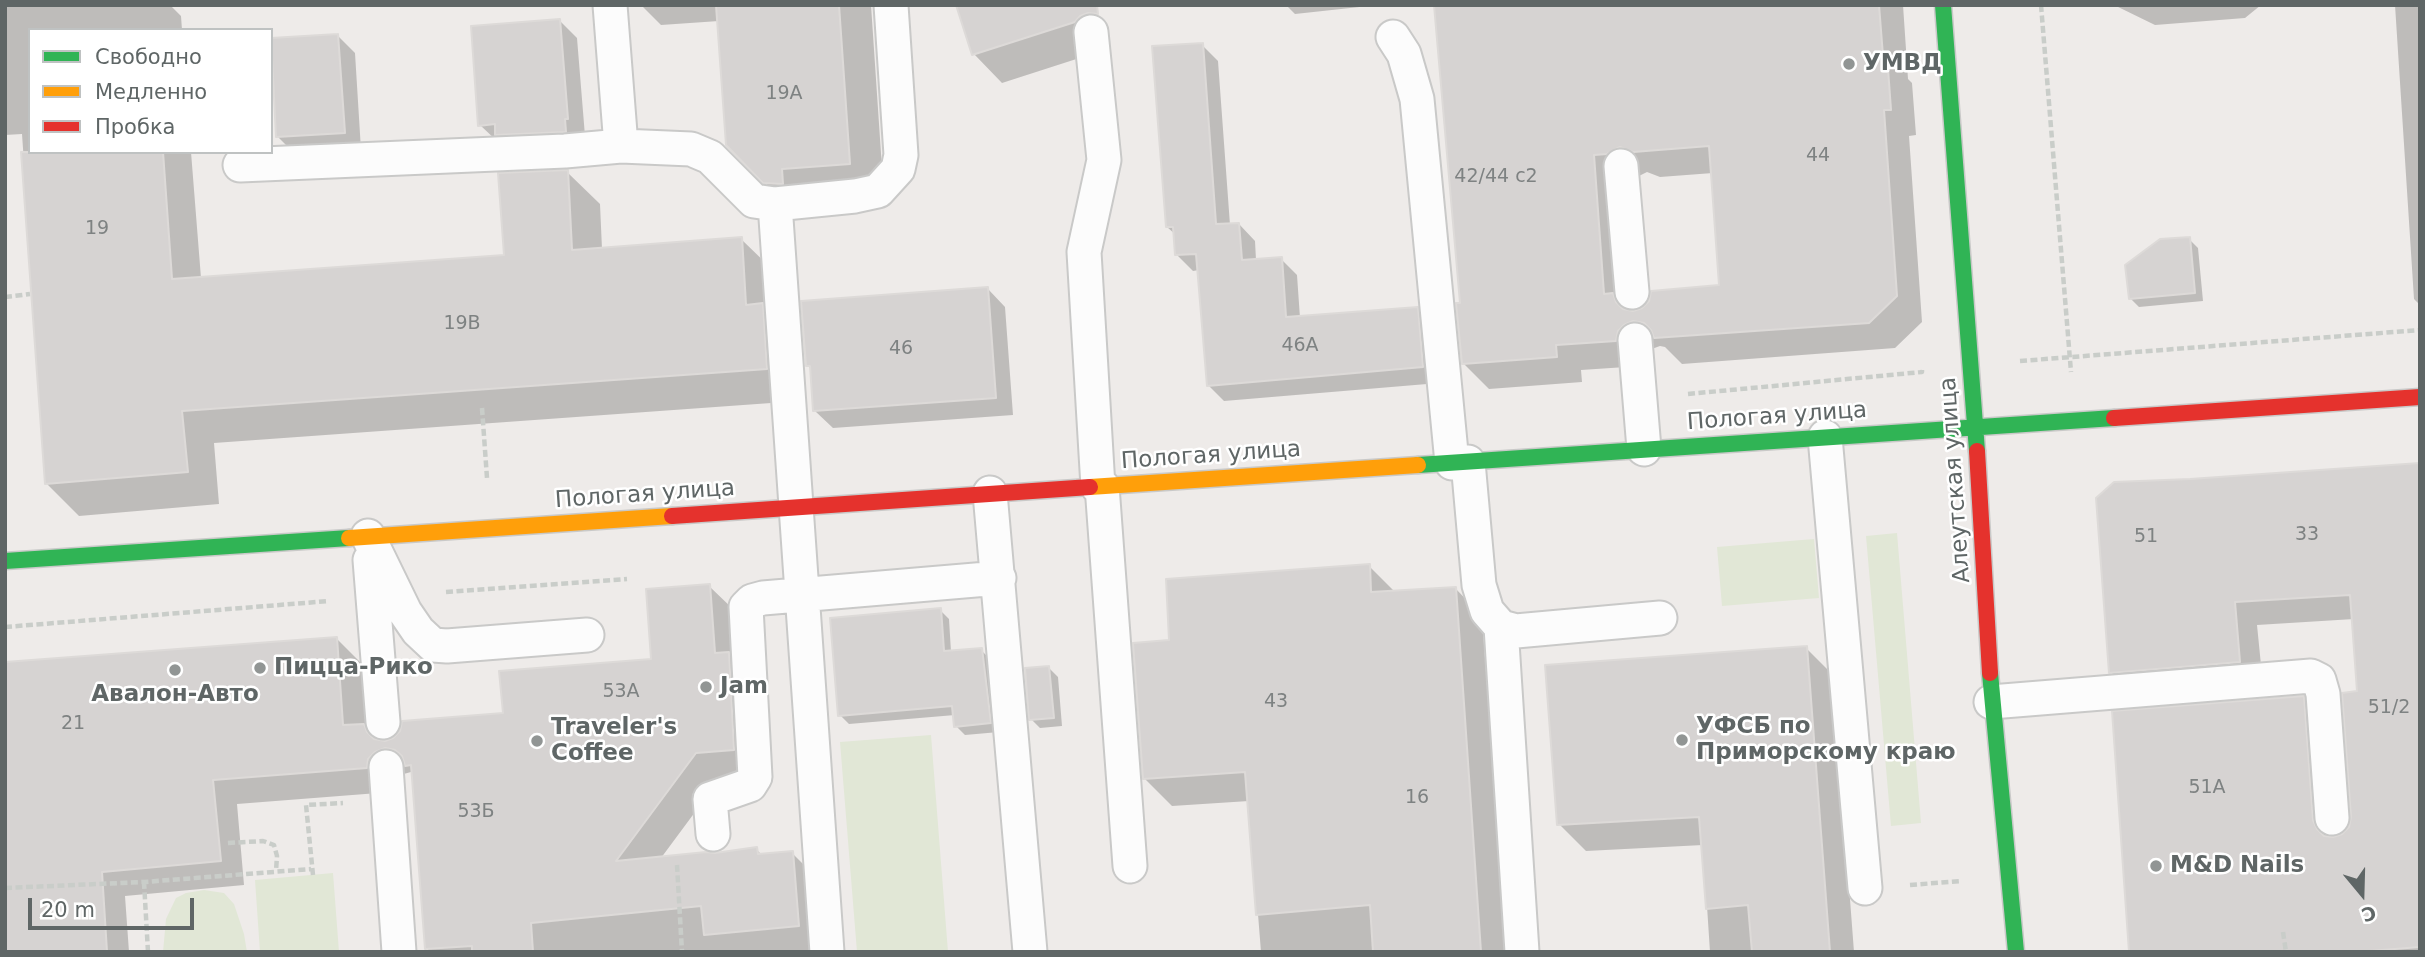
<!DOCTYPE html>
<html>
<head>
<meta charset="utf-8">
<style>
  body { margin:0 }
  #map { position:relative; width:2425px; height:957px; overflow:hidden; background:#eeebe9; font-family:"DejaVu Sans",sans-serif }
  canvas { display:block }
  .frame { position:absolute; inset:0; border:7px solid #5f6666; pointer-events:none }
  .legend { position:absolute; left:28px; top:28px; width:245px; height:126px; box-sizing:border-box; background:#fff; border:2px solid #bfc2c2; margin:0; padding:9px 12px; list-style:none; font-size:21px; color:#5f6666 }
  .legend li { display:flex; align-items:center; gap:14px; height:35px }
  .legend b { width:35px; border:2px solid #bfc2c2 }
  .north { position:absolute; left:2327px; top:859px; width:70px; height:70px; -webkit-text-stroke:5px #fff; paint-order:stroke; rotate:161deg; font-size:19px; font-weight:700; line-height:28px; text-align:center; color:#5f6666 }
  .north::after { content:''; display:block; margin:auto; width:24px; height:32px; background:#5f6666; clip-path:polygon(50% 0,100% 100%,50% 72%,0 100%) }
  .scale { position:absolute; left:28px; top:898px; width:166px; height:32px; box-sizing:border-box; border:4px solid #5f6666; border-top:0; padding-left:9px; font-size:21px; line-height:24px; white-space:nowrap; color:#5f6666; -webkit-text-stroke:5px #fff; paint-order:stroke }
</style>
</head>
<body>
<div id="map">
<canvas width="2425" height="957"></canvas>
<div class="frame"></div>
<ul class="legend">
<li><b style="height:9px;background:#30b455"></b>Свободно</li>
<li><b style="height:9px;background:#ff9f0a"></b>Медленно</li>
<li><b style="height:9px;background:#e5322d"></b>Пробка</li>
</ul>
<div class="north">С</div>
<div class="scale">20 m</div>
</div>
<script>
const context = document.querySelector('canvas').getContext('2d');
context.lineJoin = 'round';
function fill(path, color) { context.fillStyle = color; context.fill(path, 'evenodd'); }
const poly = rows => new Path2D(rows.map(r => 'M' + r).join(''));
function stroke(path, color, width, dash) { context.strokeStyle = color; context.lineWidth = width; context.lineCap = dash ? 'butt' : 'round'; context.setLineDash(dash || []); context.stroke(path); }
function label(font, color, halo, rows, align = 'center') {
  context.font = font + ' "DejaVu Sans",sans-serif'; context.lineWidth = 5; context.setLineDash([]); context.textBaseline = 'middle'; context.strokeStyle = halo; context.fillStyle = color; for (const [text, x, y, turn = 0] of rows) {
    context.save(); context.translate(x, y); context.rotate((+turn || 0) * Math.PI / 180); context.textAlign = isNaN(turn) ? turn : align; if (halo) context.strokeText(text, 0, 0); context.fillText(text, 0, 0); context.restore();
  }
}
const green = poly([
  [1897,533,1921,823,1891,826,1866,536],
  [1814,539,1819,598,1722,606,1717,547],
  [931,735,948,952,857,952,840,742],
  [333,873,339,952,260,952,255,880],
  [204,890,224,893,234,904,244,934,247,952,163,952,166,919,176,898,186,893]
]);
const shadow = poly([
  [5,5,170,5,181,16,182,30,30,30,30,152,191,152,201,278,506,256,567,172,600,204,602,249,741,239,774,271,799,401,214,443,219,504,79,516,46,483,22,134,5,135],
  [641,5,871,5,884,198,816,203,817,218,800,217,727,145,719,21,661,25],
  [1080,5,1095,53,1002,83,974,54],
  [1286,5,1378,5,1295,14],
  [1436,5,1903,5,1908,79,1912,83,1916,135,1909,136,1922,322,1895,348,1682,364,1665,347,1660,346,1649,350,1641,366,1581,370,1582,382,1489,389,1463,363,1461,305],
  [1647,172,1660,177,1713,173,1721,287,1633,313,1629,312,1619,180,1633,179],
  [2114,5,2261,5,2245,18,2155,25],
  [2395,5,2420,5,2420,305,2414,299],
  [560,21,577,38,585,136,498,142,480,125],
  [338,36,355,53,361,150,295,154,278,137],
  [1202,45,1218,61,1230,225,1239,224,1255,241,1256,260,1281,259,1297,275,1300,318,1417,308,1433,324,1439,383,1224,401,1208,385,1199,270,1193,271,1177,255,1176,235,1167,227],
  [2189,239,2198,248,2203,301,2139,307,2130,298],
  [988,289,1005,307,1013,415,833,428,815,411,812,370,807,365],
  [2420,465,2420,952,2131,952,2303,698,2326,721,2335,838,2343,836,2351,828,2359,693,2354,619,2257,625,2263,685,2134,696,2111,672],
  [1369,566,1395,592,1455,588,1482,616,1506,952,1261,952,1249,801,1172,806,1145,779,1171,642],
  [709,586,734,610,758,774,721,777,661,858,715,855,756,849,763,856,792,853,816,877,823,950,430,952,427,948,413,772,411,772,400,775,391,792,237,804,244,885,125,896,129,952,5,952,337,639,361,663,366,728,380,742,385,743,505,715,653,661],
  [379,748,388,749,368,755],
  [940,610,949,619,951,652,981,650,990,659,999,732,965,735,956,726,955,715,849,724,840,715],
  [1806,648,1833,675,1854,952,1710,952,1703,845,1586,851,1559,824],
  [1049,668,1058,677,1062,726,1040,728,1031,719]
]);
const building = poly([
  [716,5,839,5,850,164,782,169,783,184,763,183,726,145,716,5],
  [956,5,1097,5,1098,14,1088,13,1080,16,1075,22,972,55,956,5],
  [1434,5,1879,5,1883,56,1887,55,1891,110,1884,110,1897,296,1869,323,1654,338,1651,330,1644,323,1633,321,1624,325,1618,331,1616,341,1556,345,1557,357,1462,364,1456,303,1460,303,1434,5],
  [1709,146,1719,285,1651,291,1649,301,1642,308,1633,311,1623,309,1616,302,1613,293,1604,294,1594,155,1607,154,1620,147,1633,152,1709,146],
  [560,19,568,119,565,119,566,132,495,135,495,124,478,126,471,26,560,19],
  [338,34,345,133,276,137,271,38,338,34],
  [1203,43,1216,224,1239,223,1242,260,1282,257,1286,317,1418,307,1423,367,1207,386,1196,254,1175,255,1173,227,1166,227,1152,46,1203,43],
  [21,152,163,152,172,279,504,255,498,173,568,170,572,250,742,237,746,305,763,303,767,369,182,411,188,472,45,484,21,152],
  [2190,237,2195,293,2129,299,2125,265,2160,239,2190,237],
  [988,287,996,398,813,411,810,366,806,366,801,301,988,287],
  [2420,463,2420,947,2357,952,2129,952,2112,711,2304,696,2313,820,2317,829,2324,836,2333,837,2342,834,2349,827,2351,817,2342,693,2357,691,2350,595,2235,602,2240,662,2109,673,2096,498,2114,482,2190,479,2420,463],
  [1370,564,1371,592,1456,587,1481,952,1373,952,1370,905,1256,915,1245,772,1143,779,1133,643,1169,640,1166,579,1370,564],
  [710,584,715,653,729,652,734,750,696,753,616,861,706,852,715,853,757,847,758,854,793,851,799,926,704,935,701,906,531,923,533,952,472,952,472,946,425,949,411,765,405,766,402,756,395,750,385,748,375,752,368,759,367,768,213,780,221,861,102,872,107,952,5,952,5,662,337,637,343,725,364,724,367,732,374,739,385,741,393,738,400,731,402,721,503,713,499,671,651,659,646,589,710,584],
  [941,608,944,651,982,648,991,723,954,727,952,706,838,716,830,618,941,608],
  [1807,646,1830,952,1752,952,1748,905,1706,909,1699,817,1557,825,1545,665,1807,646],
  [1049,666,1054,718,1029,720,1025,668,1049,666]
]);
const path = poly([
  [2041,5,2071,372],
  [5,297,30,294],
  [2020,361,2420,330],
  [1688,394,1922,372,1922,370],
  [482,408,487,478],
  [446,592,627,579],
  [5,627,329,601],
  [228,843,263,841,274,845,277,856,276,871],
  [677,865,682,952],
  [313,875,306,805,343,803],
  [144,882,148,952],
  [1910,885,1961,881],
  [5,888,144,882,311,869],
  [2283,932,2286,952]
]);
const lane = poly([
  [610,5,621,146,691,149,710,157,754,201,775,204,827,952],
  [1091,32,1104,160,1084,252,1098,487],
  [1393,37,1404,54,1417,99,1452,463],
  [240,165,565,151,621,146],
  [1621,166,1632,292],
  [775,204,855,196,878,191,898,169,901,155,891,5],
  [1635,340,1644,449],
  [1825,437,1865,888],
  [1468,462,1479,585,1487,611,1501,627,1516,631,1660,618],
  [1102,486,1130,866],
  [990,493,1030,952],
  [368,536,405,612,418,631,433,645,447,646,587,635],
  [370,560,383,722],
  [1501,627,1522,952],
  [1991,702,2311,676,2319,680,2323,694,2332,818],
  [386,767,399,952],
  [713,834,710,799,750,785,755,777,746,607,752,601,763,598,999,578]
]);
const fast = poly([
  [1943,5,1977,451],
  [1418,465,2114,418],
  [5,561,349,538],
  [1990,673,2016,952]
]);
const slow = poly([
  [1090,487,1418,465],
  [349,538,672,516]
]);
const jam = poly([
  [2114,418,2420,397],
  [1977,451,1990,673],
  [672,516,1090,487]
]);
const markers = [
  [1849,64,7,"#919594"],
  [260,668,7,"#919594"],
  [175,670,7,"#919594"],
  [706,687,7,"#919594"],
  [1682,740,7,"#919594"],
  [537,741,7,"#919594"],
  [2156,866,7,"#919594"]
];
const numberNames = [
  ["19А",784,94],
  ["44",1818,156],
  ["42/44 с2",1496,177],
  ["19",97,229],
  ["19В",462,324],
  ["46А",1300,346],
  ["46",901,349],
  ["33",2307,535],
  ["51",2146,537],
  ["53А",621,692],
  ["43",1276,702],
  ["51/2",2389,708],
  ["21",73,724],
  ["51А",2207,788],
  ["16",1417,798],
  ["53Б",476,812]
];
const poiNames = [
  ["УМВД",1863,64],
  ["Пицца-Рико",274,668],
  ["Jam",720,687],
  ["Авалон-Авто",175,695,"center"],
  ["УФСБ по",1696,727],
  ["Приморскому краю",1696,753],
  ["Traveler's",551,728],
  ["Coffee",551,754],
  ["M&D Nails",2170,866]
];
const streetNames = [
  ["Пологая улица",1777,417,-4],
  ["Пологая улица",1211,456,-4],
  ["Алеутская улица",1956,480,-94],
  ["Пологая улица",645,495,-4]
];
fill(green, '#e1e7d6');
fill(shadow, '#0003');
fill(building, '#d6d3d2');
stroke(building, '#dddad8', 2);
stroke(lane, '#c9c9c8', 37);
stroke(fast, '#c9c9c8', 19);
stroke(slow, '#c9c9c8', 19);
stroke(jam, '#c9c9c8', 19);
stroke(path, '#c9cdc9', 4.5, [7, 3.5]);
stroke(lane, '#fcfcfc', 33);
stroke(fast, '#30b455', 16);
stroke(slow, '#ff9f0a', 16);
stroke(jam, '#e5322d', 16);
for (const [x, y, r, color] of markers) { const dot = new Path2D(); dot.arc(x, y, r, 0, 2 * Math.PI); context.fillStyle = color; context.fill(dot); stroke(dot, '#fff', 2.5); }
label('19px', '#7e8282', null, numberNames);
label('bold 23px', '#5f6666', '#fff', poiNames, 'left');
label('23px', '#5f6666', '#fff', streetNames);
</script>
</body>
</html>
